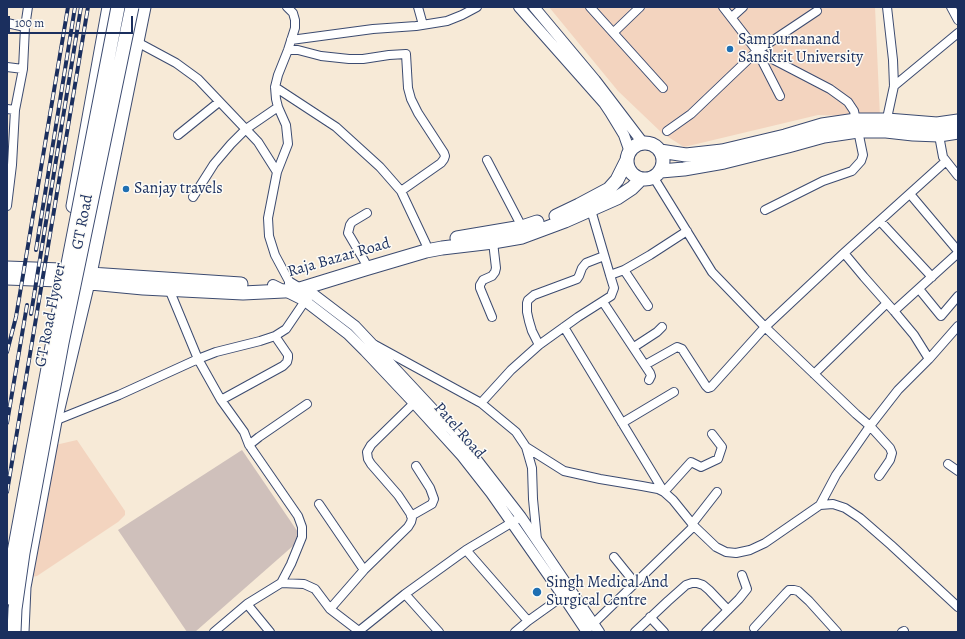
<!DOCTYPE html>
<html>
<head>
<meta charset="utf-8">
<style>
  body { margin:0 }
  #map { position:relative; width:965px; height:639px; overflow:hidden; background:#f7ead7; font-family:Alegreya,serif }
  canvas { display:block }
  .frame { position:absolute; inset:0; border:8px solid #1b2f5e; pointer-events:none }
  .scale { position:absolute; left:8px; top:16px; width:125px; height:18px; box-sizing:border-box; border:2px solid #1b2f5e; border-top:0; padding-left:5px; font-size:12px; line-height:14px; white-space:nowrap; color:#1b2f5e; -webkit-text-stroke:3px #fdfcf7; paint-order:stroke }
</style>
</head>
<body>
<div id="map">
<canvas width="965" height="639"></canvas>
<div class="frame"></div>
<div class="scale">100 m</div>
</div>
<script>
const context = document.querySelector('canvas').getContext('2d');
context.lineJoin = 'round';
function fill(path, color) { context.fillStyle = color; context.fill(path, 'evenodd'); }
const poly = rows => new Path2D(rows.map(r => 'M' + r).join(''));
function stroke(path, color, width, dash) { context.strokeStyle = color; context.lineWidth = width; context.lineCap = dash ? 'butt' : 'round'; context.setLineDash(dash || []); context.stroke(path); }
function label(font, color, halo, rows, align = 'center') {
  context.font = font + ' Alegreya,serif'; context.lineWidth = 3; context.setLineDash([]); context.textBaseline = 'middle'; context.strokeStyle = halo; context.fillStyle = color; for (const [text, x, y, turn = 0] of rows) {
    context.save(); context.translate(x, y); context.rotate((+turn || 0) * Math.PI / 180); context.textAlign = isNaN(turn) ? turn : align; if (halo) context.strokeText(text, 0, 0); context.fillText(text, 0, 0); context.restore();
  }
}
const built = poly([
  [549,7,875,7,880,117,818,115,684,147,662,133,618,91],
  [77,440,125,511,125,515,118,522,37,576,26,578,51,446]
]);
const industrial = poly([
  [242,450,302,538,195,632,187,632,118,530]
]);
const minor = poly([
  [287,7,293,13,295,20,295,28,288,50,278,75,275,87,276,99,278,107,286,125,288,144,277,172,268,218,269,236,275,255,290,283],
  [418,7,423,25],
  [590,7,663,88],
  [723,7,757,51,780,96],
  [951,7,958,20],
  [732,17,743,7],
  [7,23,25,27],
  [614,32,640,7],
  [291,40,373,29,416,26,447,21,462,15,477,7],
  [137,42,176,63,198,79,258,142,277,172],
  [288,50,298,50,321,56,349,59,363,59,389,55,406,54,408,88,411,99,418,113,444,153,445,156,444,159,441,163,401,191],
  [757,51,830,89,848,102,854,111,863,155,861,161,852,171,823,181,765,210],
  [7,67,23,69],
  [894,86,958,33],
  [275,87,336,127,380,167,401,191,426,244],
  [7,109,15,110],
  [886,123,894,86,893,60,887,7],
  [938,130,943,157,958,176],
  [667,131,691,114,757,51,817,11],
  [178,135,219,102],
  [487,160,522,227],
  [654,178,712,272,765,327,856,414,870,426,890,448,892,453,890,460,879,476],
  [910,194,958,251],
  [193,197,214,164,231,144,246,129,278,107],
  [7,206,12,165,15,110,23,69,25,27,28,7],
  [591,210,610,275],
  [880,221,932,277],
  [844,253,864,277,894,311,914,335,929,359],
  [365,262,348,233,350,225,352,222,367,213],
  [624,270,648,306],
  [169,289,198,359,221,400,244,432,249,445,259,437,307,404],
  [919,289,941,316,958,296],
  [603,302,650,373,651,376,649,380],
  [894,311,958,253],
  [492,317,480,288,480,285,483,280,492,276,495,272,496,268,493,242],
  [564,327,664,492,691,462,701,467,718,459,722,447,712,434],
  [375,345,481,403,516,432,526,447,532,468,533,499,537,540],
  [539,345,532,331,529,321,527,312,527,303,528,300,534,295,577,279,579,276,582,268,586,263,604,256],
  [634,347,657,332,662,327],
  [645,365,677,347,682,349,706,386,708,388,711,387,765,327,844,253,946,161],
  [814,374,887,303],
  [221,400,283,366,287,362,288,358,288,355,275,336],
  [481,403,511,370,539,345,578,317,611,296,614,288,610,275,624,270,650,255,687,231],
  [54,421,119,395,198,359,216,352,260,341,275,336,286,329,305,301,309,297],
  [622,423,674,392],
  [249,445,298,516,302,527,302,537,291,564,281,583],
  [526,447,564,471,600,479,642,486,658,489,664,492,673,500,694,526,716,547,726,552,736,553,750,550,765,543,820,505,833,504,845,508,860,518,891,545,958,607],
  [948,464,958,471],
  [319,504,364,570],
  [820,505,836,475,870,426,898,390,929,359,958,326],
  [411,516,432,504,434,499,430,488,416,466],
  [692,524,717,492],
  [466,550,528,621],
  [614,557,635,583],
  [405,594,439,632],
  [247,604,270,632],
  [330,609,364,570,408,527,411,522,412,518,410,513,398,495,371,464,368,459,367,452,371,445,414,403],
  [650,617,664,632],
  [594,623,694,526],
  [754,628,786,593,789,590,794,590,798,591,809,601,837,632],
  [359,631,405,594,466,550,516,520],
  [214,632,247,604,281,583,304,584,315,589,330,609,360,632],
  [515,632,528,621,563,596],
  [635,632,668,601,686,585,692,583,697,583,703,585,709,590,728,610],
  [706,632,739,599,747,589,742,575],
  [902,632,904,631]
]);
const tertiary = poly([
  [519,7,604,103,610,112,624,135,630,152],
  [534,7,595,80,643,143],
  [290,283,300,289,313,294,355,326,372,344,453,431,469,450,521,517,599,632],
  [273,285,305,301,348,334,365,351,414,403,462,456,491,493,563,596,587,632]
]);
const primary = poly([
  '627 161a18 18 0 1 1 36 0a18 18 0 1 1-36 0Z',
  [660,151,686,155,722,151,785,136,822,125,856,120,887,120,937,124,958,121],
  [661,171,684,169,724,162,788,146,824,136,858,131,886,131,913,134,939,135,958,132],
  [73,206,109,7],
  [556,216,579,205,609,189,617,180,627,160],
  [457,238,522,227,537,222],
  [7,268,61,270,90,274,241,284],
  [7,278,59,280,143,288,243,293,284,291,300,289,365,269,426,251,442,248,493,242,522,237,565,221,617,198,632,188,641,179],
  [22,632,24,587,55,421,90,274,144,7]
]);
const rail = poly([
  [36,250,75,7],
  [31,314,81,7],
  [7,352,16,317,68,7],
  [7,423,27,305],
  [7,492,88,7]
]);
const trunkBridge = poly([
  [7,598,14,552,53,341,118,7],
  [14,632,15,609,23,553,62,343,132,7]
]);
const markers = [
  [730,49,4,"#1f6fb2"],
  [126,189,4,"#1f6fb2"],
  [537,592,5,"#1f6fb2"]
];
const poiNames = [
  ["Sampurnanand",738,40],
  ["Sanskrit University",738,58],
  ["Sanjay travels",134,189],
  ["Singh Medical And",546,583],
  ["Surgical Centre",546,601]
];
const streetNames = [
  ["GT Road",83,222,-79],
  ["Raja Bazar Road",339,258,-16],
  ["GT Road Flyover",51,315,-79],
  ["Patel Road",459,431,49]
];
fill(built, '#f3d4bf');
fill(industrial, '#cfc0bb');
stroke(minor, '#3c4b70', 10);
stroke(tertiary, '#3c4b70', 12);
stroke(primary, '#3c4b70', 15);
stroke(minor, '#fff', 8);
stroke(tertiary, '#fff', 10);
stroke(primary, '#fff', 13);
stroke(rail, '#1b2f5e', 4);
stroke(rail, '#fdfcf7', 2.5, [8]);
stroke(trunkBridge, '#3c4b70', 15, []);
stroke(trunkBridge, '#fff', 13);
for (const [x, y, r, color] of markers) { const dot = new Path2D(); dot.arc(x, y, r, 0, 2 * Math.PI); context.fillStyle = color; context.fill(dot); stroke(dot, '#fdfcf7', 1.5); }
label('16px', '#1b2f5e', '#fdfcf7', poiNames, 'left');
label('16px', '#1b2f5e', '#fdfcf7', streetNames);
</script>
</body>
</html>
